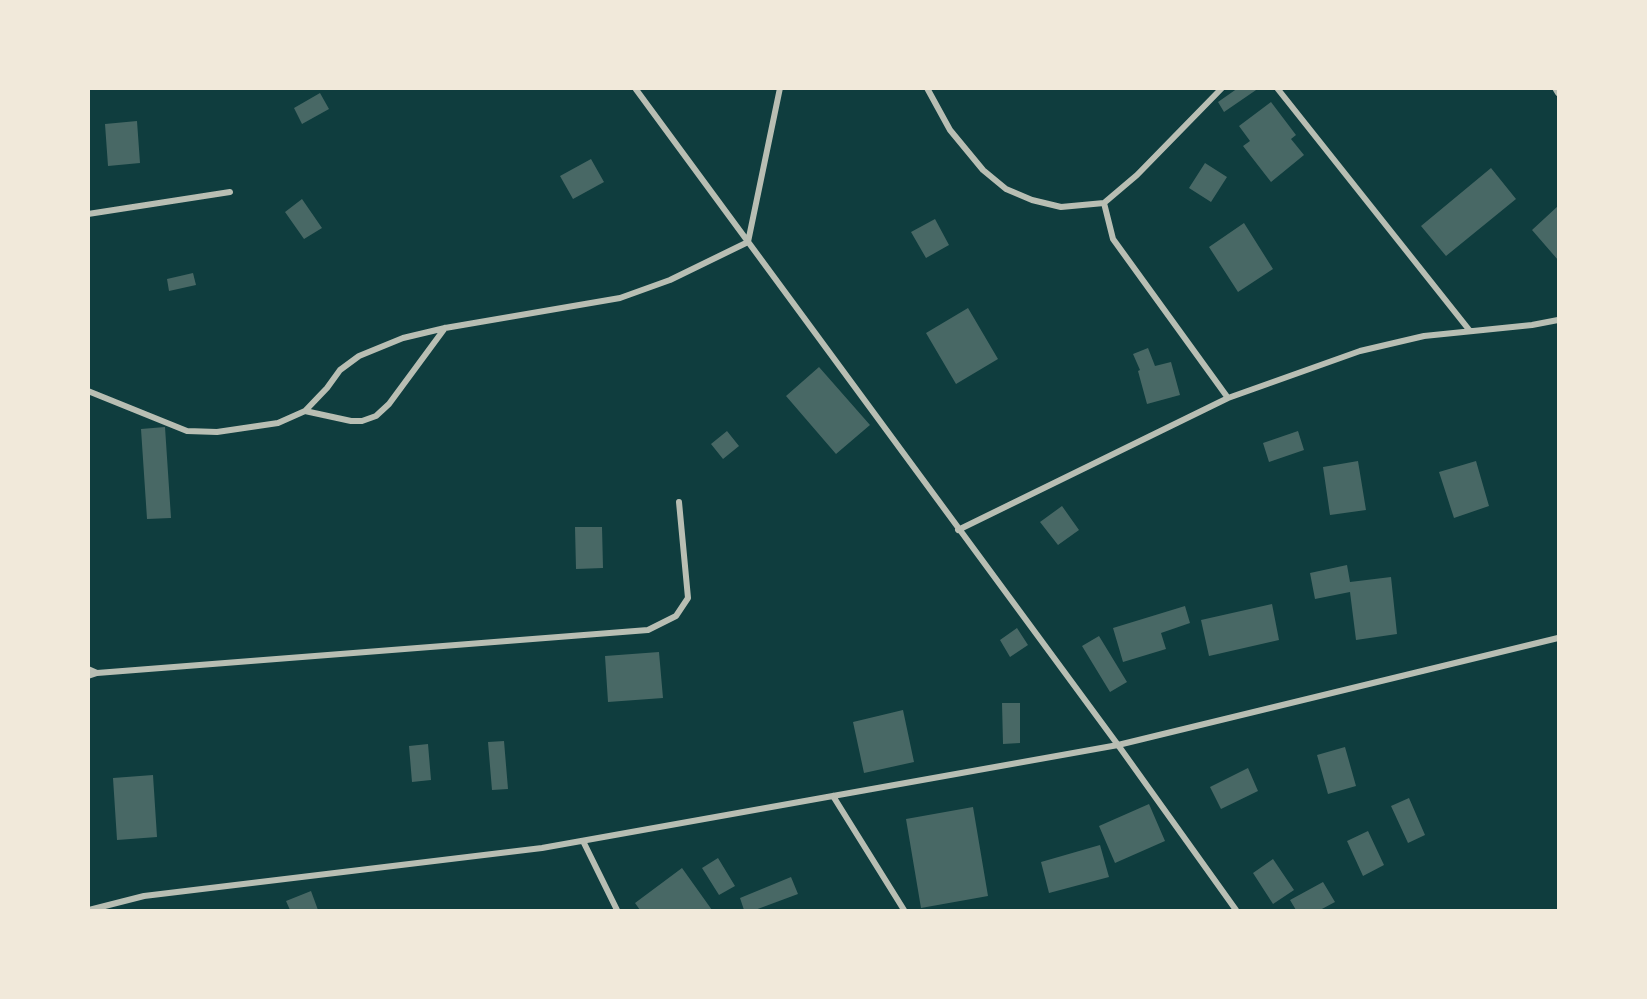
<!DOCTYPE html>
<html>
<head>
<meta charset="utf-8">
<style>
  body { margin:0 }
  #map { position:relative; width:1647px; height:999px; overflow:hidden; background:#0f3d3e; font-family:"Fira Sans Condensed",sans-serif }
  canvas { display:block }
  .frame { position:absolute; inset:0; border:90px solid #f1e9da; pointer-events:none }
</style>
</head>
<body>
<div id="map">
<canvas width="1647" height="999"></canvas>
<div class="frame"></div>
</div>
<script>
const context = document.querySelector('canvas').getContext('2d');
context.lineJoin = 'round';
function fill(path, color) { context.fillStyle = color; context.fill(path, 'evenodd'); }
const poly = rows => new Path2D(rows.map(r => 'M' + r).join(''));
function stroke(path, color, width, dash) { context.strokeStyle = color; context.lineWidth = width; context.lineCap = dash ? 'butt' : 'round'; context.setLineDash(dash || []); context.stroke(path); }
const building = poly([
  [1238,88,1259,88,1224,112,1218,102],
  [320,93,329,109,302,124,294,108],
  [1271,102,1296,135,1291,139,1304,155,1271,182,1243,146,1250,141,1239,126],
  [137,121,140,163,108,166,105,124],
  [591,159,604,182,573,199,560,176],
  [1205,163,1227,177,1211,202,1189,188],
  [1491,168,1516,199,1446,256,1421,226],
  [302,199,322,228,304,239,285,212],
  [1558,206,1558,260,1532,230],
  [935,219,949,245,926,258,911,232],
  [1244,223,1273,269,1238,292,1209,247],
  [193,273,196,285,169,291,167,279],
  [968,308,998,359,956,384,926,333],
  [1148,348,1155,366,1171,362,1180,395,1147,404,1138,371,1140,370,1133,354],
  [819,367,870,425,836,454,786,396],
  [165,427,171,518,147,519,141,429],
  [727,431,739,446,723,459,711,444],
  [1298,431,1304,450,1269,462,1263,443],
  [1358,461,1366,510,1330,515,1323,467],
  [1476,461,1489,506,1454,518,1439,472],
  [1062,506,1079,530,1058,545,1040,522],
  [575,527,602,527,603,568,576,569],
  [1347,565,1350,582,1391,577,1397,634,1356,640,1350,592,1315,599,1310,573],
  [1272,604,1279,640,1209,656,1201,620],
  [1185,606,1190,623,1161,633,1166,649,1123,662,1113,628],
  [1017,628,1028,645,1010,657,1000,640],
  [1099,636,1127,682,1110,692,1082,646],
  [659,652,663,698,608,702,605,656],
  [1002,703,1020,703,1020,743,1003,744],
  [903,710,914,762,864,773,853,722],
  [504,741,508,789,492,790,488,742],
  [428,744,431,780,412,782,409,746],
  [1345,747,1356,786,1328,794,1317,755],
  [1248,768,1258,791,1221,809,1210,787],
  [153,775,157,837,117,840,113,778],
  [1409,798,1425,835,1408,843,1391,806],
  [1149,804,1165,841,1115,863,1099,826],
  [973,807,988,896,921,908,906,819],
  [1368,831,1384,865,1363,876,1347,841],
  [1100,845,1109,877,1049,893,1041,862],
  [718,858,735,886,719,895,702,868],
  [1273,859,1294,890,1273,904,1253,873],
  [682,868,712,910,640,910,635,903],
  [791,877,798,894,755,910,744,910,740,898],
  [1323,882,1335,902,1320,910,1296,910,1290,900],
  [311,891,318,910,290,910,286,901]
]);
const minor = poly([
  [635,88,1118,745,1236,910],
  [927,88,950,130,983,170,1006,189,1032,200,1061,207,1104,203],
  [1222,88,1137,175,1104,203,1113,239,1228,398],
  [1277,88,1470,331],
  [1555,88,1558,93],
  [88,214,230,192],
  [88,391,187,431,217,432,278,423,305,411,327,388,340,370,359,356,403,338,445,328,620,298,670,280,748,242,780,88],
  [305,411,351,421,362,421,376,416,389,404,445,328],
  [958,530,1228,398,1360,351,1424,336,1532,325,1558,320],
  [88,669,97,673],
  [88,676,97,673,648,630,676,616,688,598,679,502],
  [833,796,904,910],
  [583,841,617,910],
  [89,910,144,896,542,848,1118,745,1558,638]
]);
fill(building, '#486865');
stroke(minor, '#b8beb3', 6);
</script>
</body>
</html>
